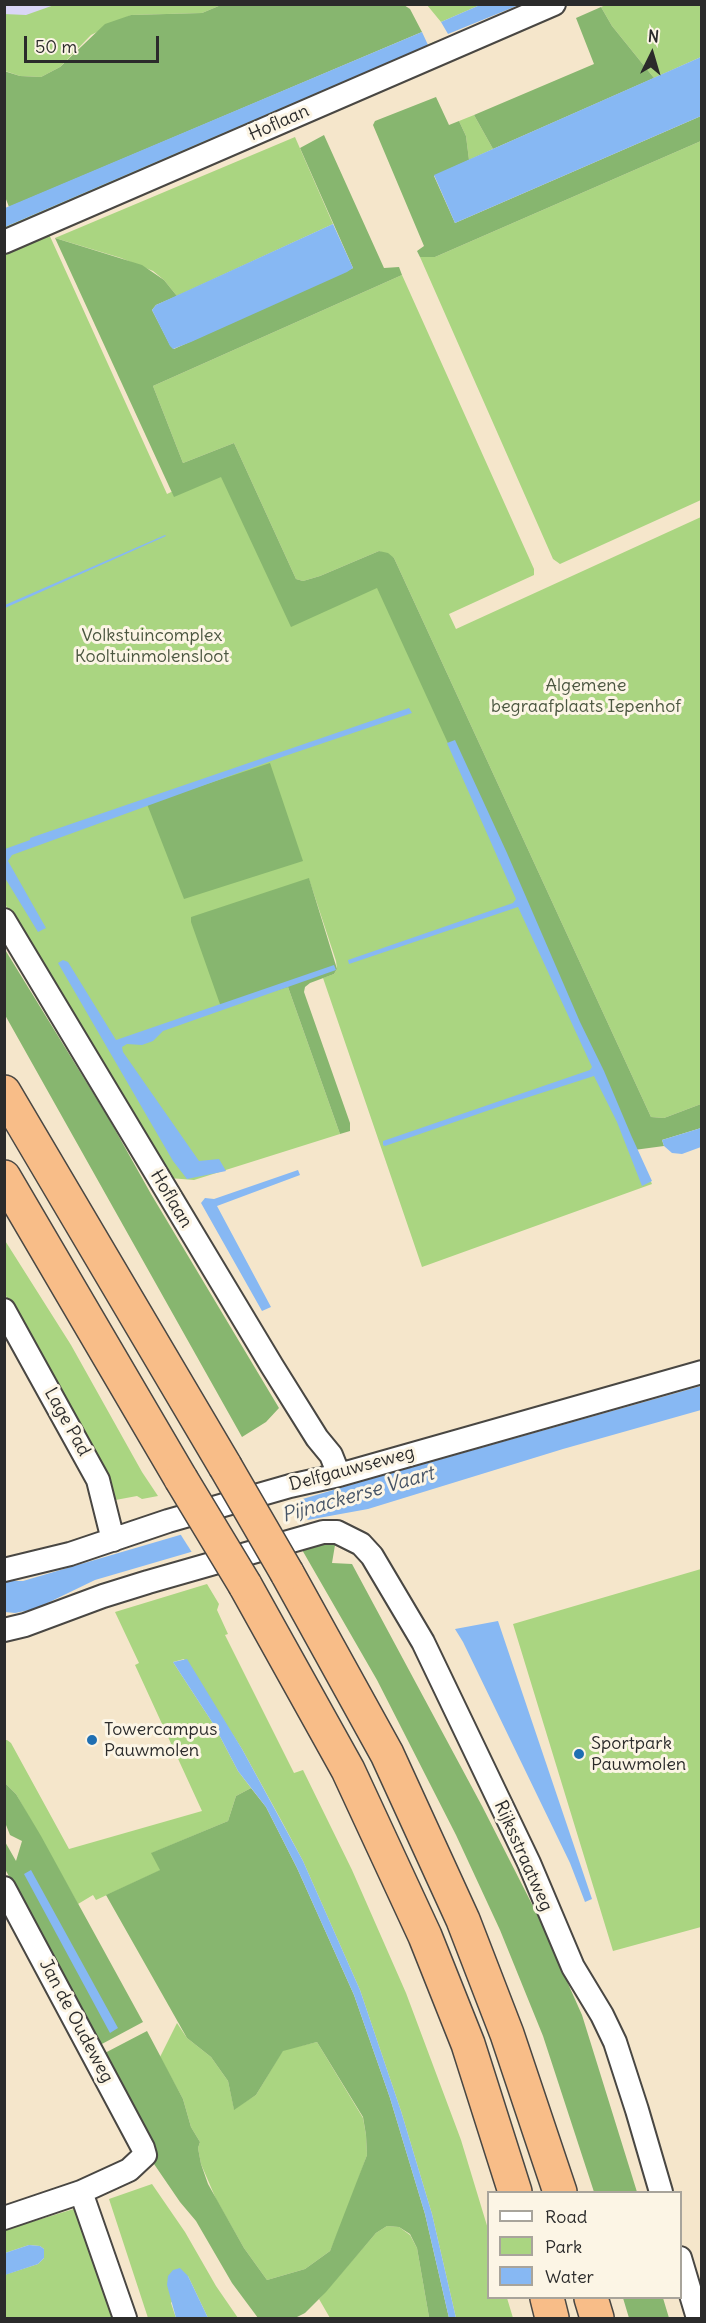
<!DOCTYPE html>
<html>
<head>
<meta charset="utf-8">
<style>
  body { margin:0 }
  #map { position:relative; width:706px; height:2323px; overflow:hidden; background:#f5e6cb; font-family:Delius,sans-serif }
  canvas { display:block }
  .frame { position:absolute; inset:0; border:6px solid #2b2b2b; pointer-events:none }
  .legend { position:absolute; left:487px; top:2191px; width:195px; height:108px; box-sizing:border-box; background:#fcf5e5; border:2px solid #a8a49b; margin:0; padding:8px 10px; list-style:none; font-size:18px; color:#2b2b2b }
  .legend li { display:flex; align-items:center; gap:12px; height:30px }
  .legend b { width:30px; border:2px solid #a8a49b }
  .north { position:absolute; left:622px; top:24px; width:60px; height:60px; -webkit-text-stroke:4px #fcf5e5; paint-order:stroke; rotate:5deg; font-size:16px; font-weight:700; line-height:24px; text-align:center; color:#2b2b2b }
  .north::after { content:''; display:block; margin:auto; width:21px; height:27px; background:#2b2b2b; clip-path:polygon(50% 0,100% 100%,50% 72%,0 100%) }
  .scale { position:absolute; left:24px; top:36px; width:135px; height:27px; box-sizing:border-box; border:3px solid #2b2b2b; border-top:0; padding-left:8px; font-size:18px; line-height:21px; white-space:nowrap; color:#2b2b2b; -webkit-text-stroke:4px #fcf5e5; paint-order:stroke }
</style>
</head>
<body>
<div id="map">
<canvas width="706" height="2323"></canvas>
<div class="frame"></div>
<ul class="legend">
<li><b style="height:8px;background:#fff"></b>Road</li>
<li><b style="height:16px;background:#aad581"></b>Park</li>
<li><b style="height:16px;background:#87b8f3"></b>Water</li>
</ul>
<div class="north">N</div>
<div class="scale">50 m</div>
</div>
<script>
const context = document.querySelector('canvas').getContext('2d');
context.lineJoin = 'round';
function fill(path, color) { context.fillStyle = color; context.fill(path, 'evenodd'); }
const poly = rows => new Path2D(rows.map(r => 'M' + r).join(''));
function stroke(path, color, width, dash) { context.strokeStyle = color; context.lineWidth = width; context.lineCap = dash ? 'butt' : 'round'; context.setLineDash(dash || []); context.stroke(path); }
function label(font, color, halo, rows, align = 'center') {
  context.font = font + ' Delius,sans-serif'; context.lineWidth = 6; context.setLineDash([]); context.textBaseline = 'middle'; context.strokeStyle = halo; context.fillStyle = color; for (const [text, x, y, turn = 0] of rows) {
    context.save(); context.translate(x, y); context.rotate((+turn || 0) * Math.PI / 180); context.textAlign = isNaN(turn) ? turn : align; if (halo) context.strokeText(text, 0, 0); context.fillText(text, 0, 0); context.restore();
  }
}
const built = poly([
  [5,5,55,5,18,23,5,26]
]);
const green = poly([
  [57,4,221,5,202,13,131,15,91,35,60,67,41,77,20,76,5,71,4,14,26,15],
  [608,4,701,5,701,57,654,78,612,26,601,7],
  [427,5,480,5,441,22],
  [436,41,433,52,5,237,5,227],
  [474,115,493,149,469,160,466,136,459,121],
  [295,137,333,224,177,296,164,280,153,271,121,258,55,238],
  [701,141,701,500,560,564,553,559,420,257,435,257],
  [48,232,167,494,229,464,299,609,377,575,652,1184,422,1267,323,978,334,974,337,969,336,961,309,879,288,987,340,1134,194,1180,169,1178,5,904,5,251],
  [402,275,534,569,534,575,449,614,456,629,701,517,701,1104,664,1118,651,1117,394,558,379,551,320,576,303,581,296,579,234,443,183,463,153,386],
  [4,1239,71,1345,142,1472,158,1496,142,1499,137,1496,110,1501,47,1371,5,1294],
  [701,1569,701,1927,613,1951,513,1624],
  [207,1584,219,1604,217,1610,228,1634,225,1635,294,1773,303,1770,352,1870,406,1993,461,2140,488,2229,488,2298,507,2298,513,2318,456,2318,432,2214,401,2111,360,1990,303,1861,281,1820,242,1749,184,1659,173,1662,214,1725,238,1771,251,1788,236,1796,228,1821,152,1853,161,1870,96,1900,93,1895,78,1904,16,1794,5,1783,4,1740,7,1740,11,1743,69,1849,202,1811,135,1665,139,1663,115,1612],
  [177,2023,187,2038,211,2057,228,2081,234,2109,256,2095,283,2050,317,2042,363,2118,366,2135,367,2155,343,2221,330,2251,305,2269,267,2280,244,2248,216,2199,201,2164,198,2148,200,2142,191,2127,183,2099,160,2057],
  [152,2184,185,2232,216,2286,238,2318,208,2318,188,2276,171,2303,176,2318,148,2318,109,2199],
  [77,2208,114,2318,5,2318,4,2275,38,2264,44,2258,44,2249,40,2246,29,2245,5,2253,5,2230],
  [387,2226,399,2227,410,2235,417,2248,429,2317,330,2318,319,2299,376,2233]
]);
const forest = poly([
  [221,5,404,5,410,9,422,32,9,207,4,194,4,71,20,76,41,77,60,67,105,24,131,15,202,13],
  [601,7,612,26,654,78,493,149,474,115,594,64,576,18],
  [436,97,449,125,459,121,466,136,469,160,434,176,455,223,701,116,701,141,435,257,420,257,417,251,424,246,373,125,375,121],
  [324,135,384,268,399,267,402,275,153,386,183,463,234,443,296,579,303,581,320,576,379,551,388,553,394,558,651,1117,664,1118,701,1104,701,1128,662,1140,664,1146,634,1150,377,588,291,627,221,477,174,497,55,238,142,265,164,280,177,296,156,305,152,310,170,345,174,349,353,268,300,148],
  [270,763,303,861,184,899,147,804],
  [309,878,337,969,334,974,310,983,305,987,304,992,350,1123,350,1131,340,1134,288,987,221,1007,191,922,191,917],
  [4,948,109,1119,151,1194,279,1408,266,1422,242,1437,5,1015],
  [327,1542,335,1545,332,1563,352,1564,482,1806,537,1914,582,2015,637,2192,594,2192,543,2036,500,1930,456,1835,377,1680,301,1548],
  [5,1783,16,1794,41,1836,143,2022,100,2045,5,1869,4,1840,16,1861,22,1841,10,1835,6,1825],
  [251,1788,266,1807,297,1868,354,1995,390,2098,425,2214,449,2318,426,2318,429,2317,417,2248,410,2234,399,2227,387,2226,376,2233,326,2292,305,2313,295,2318,258,2318,232,2283,196,2221,180,2202,154,2164,150,2148,101,2055,147,2031,183,2099,191,2127,200,2142,198,2148,201,2164,208,2184,244,2248,267,2280,305,2269,330,2251,367,2155,366,2135,363,2117,317,2042,283,2051,256,2095,234,2110,228,2081,211,2057,187,2038,106,1895,160,1870,151,1853,228,1821,236,1796],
  [623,2298,663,2298,669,2318,629,2318]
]);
const water = poly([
  [480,5,519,5,448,34,441,22],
  [422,32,428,45,5,227,5,208],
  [701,57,701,116,455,223,434,175],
  [333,224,353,268,347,272,191,342,173,349,170,346,152,310,156,305],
  [165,535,166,536,5,608,5,605],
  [409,708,412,713,282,757,12,855,8,861,46,928,38,932,5,878,5,849,30,840,30,838],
  [455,740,507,853,580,1022,604,1071,631,1135,652,1181,642,1186,617,1122,594,1076,504,1105,385,1146,383,1145,383,1141,590,1070,592,1067,518,907,349,964,348,960,513,903,516,899,447,743],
  [63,960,68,962,116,1040,334,965,336,970,163,1031,153,1041,142,1045,127,1044,122,1047,123,1052,199,1161,219,1159,226,1171,187,1179,173,1161,58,963],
  [701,1128,701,1147,682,1154,672,1153,664,1146,662,1140],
  [298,1170,300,1175,217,1206,271,1307,262,1311,201,1203,205,1198,214,1199],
  [701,1386,701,1410,563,1449,368,1509,291,1523,208,1547,95,1580,35,1609,15,1613,5,1612,4,1581,23,1581,381,1476],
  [498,1621,592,1899,585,1902,570,1863,463,1642,455,1629],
  [187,1659,242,1749,303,1861,360,1990,401,2111,432,2214,456,2318,449,2318,425,2214,390,2098,354,1995,297,1868,266,1807,238,1771,214,1725,173,1662],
  [31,1870,118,2028,110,2033,24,1874],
  [29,2245,40,2246,44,2249,44,2258,38,2264,5,2275,5,2253],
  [180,2268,188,2276,208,2318,176,2318,167,2285,168,2276,173,2270]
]);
const pier = poly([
  [295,1498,309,1522,193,1554,179,1532]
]);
const minor = poly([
  [4,242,554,4],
  [4,920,272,1366,317,1438,331,1455,339,1475],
  [4,1310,98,1480,113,1540],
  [4,1570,70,1554,168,1521,290,1486,339,1475,702,1372],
  [4,1630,25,1625,103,1596,148,1582,323,1532,337,1532,361,1544,372,1556,423,1642,529,1863,573,1967,602,2015,615,2042,637,2110,661,2192],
  [4,1888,143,2148,145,2155,129,2170,81,2192,4,2218],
  [81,2192,125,2318],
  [680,2258,698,2318]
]);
const highway = poly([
  [4,1092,225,1466],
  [4,1177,181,1479],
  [287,1573,387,1754,463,1920,507,2034,560,2192],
  [245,1585,348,1770,425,1936,468,2044,515,2192],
  [547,2298,552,2318],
  [591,2298,597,2318]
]);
const highwayBridge = poly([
  [225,1466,287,1573],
  [181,1479,245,1585]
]);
const markers = [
  [92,1740,6,"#1f6fb2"],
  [579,1754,6,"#1f6fb2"]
];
const streetNames = [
  ["Hoflaan",279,123,-24],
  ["Hoflaan",171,1199,59],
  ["Lage Pad",67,1422,61],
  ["Delfgauwseweg",352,1469,-15],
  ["Rijksstraatweg",523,1856,66],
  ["Jan de Oudeweg",76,2021,62]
];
const parkNames = [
  ["Volkstuincomplex",152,636],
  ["Kooltuinmolensloot",152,657],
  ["Algemene",586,686],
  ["begraafplaats Iepenhof",586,707]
];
const poiNames = [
  ["Towercampus",104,1730],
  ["Pauwmolen",104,1751],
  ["Sportpark",591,1744],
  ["Pauwmolen",591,1765]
];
const waterNames = [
  ["Pijnackerse Vaart",358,1495,-16]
];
fill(built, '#dad6f7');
fill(green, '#aad581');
fill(forest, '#87b66f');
fill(water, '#87b8f3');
fill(pier, '#f5e6cb');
stroke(minor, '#494743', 26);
stroke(highway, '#494743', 36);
stroke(minor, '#fff', 22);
stroke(highway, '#f8bd88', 33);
stroke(highwayBridge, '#494743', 36, []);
stroke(highwayBridge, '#f8bd88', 33);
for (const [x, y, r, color] of markers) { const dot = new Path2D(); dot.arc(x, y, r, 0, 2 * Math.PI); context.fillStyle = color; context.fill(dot); stroke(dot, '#fcf5e5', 2); }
label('18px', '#2b2b2b', '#fcf5e5', streetNames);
label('18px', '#4b5640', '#fcf5e5', parkNames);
label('18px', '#2b2b2b', '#fcf5e5', poiNames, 'left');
label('italic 20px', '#475567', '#fcf5e5', waterNames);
</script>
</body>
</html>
